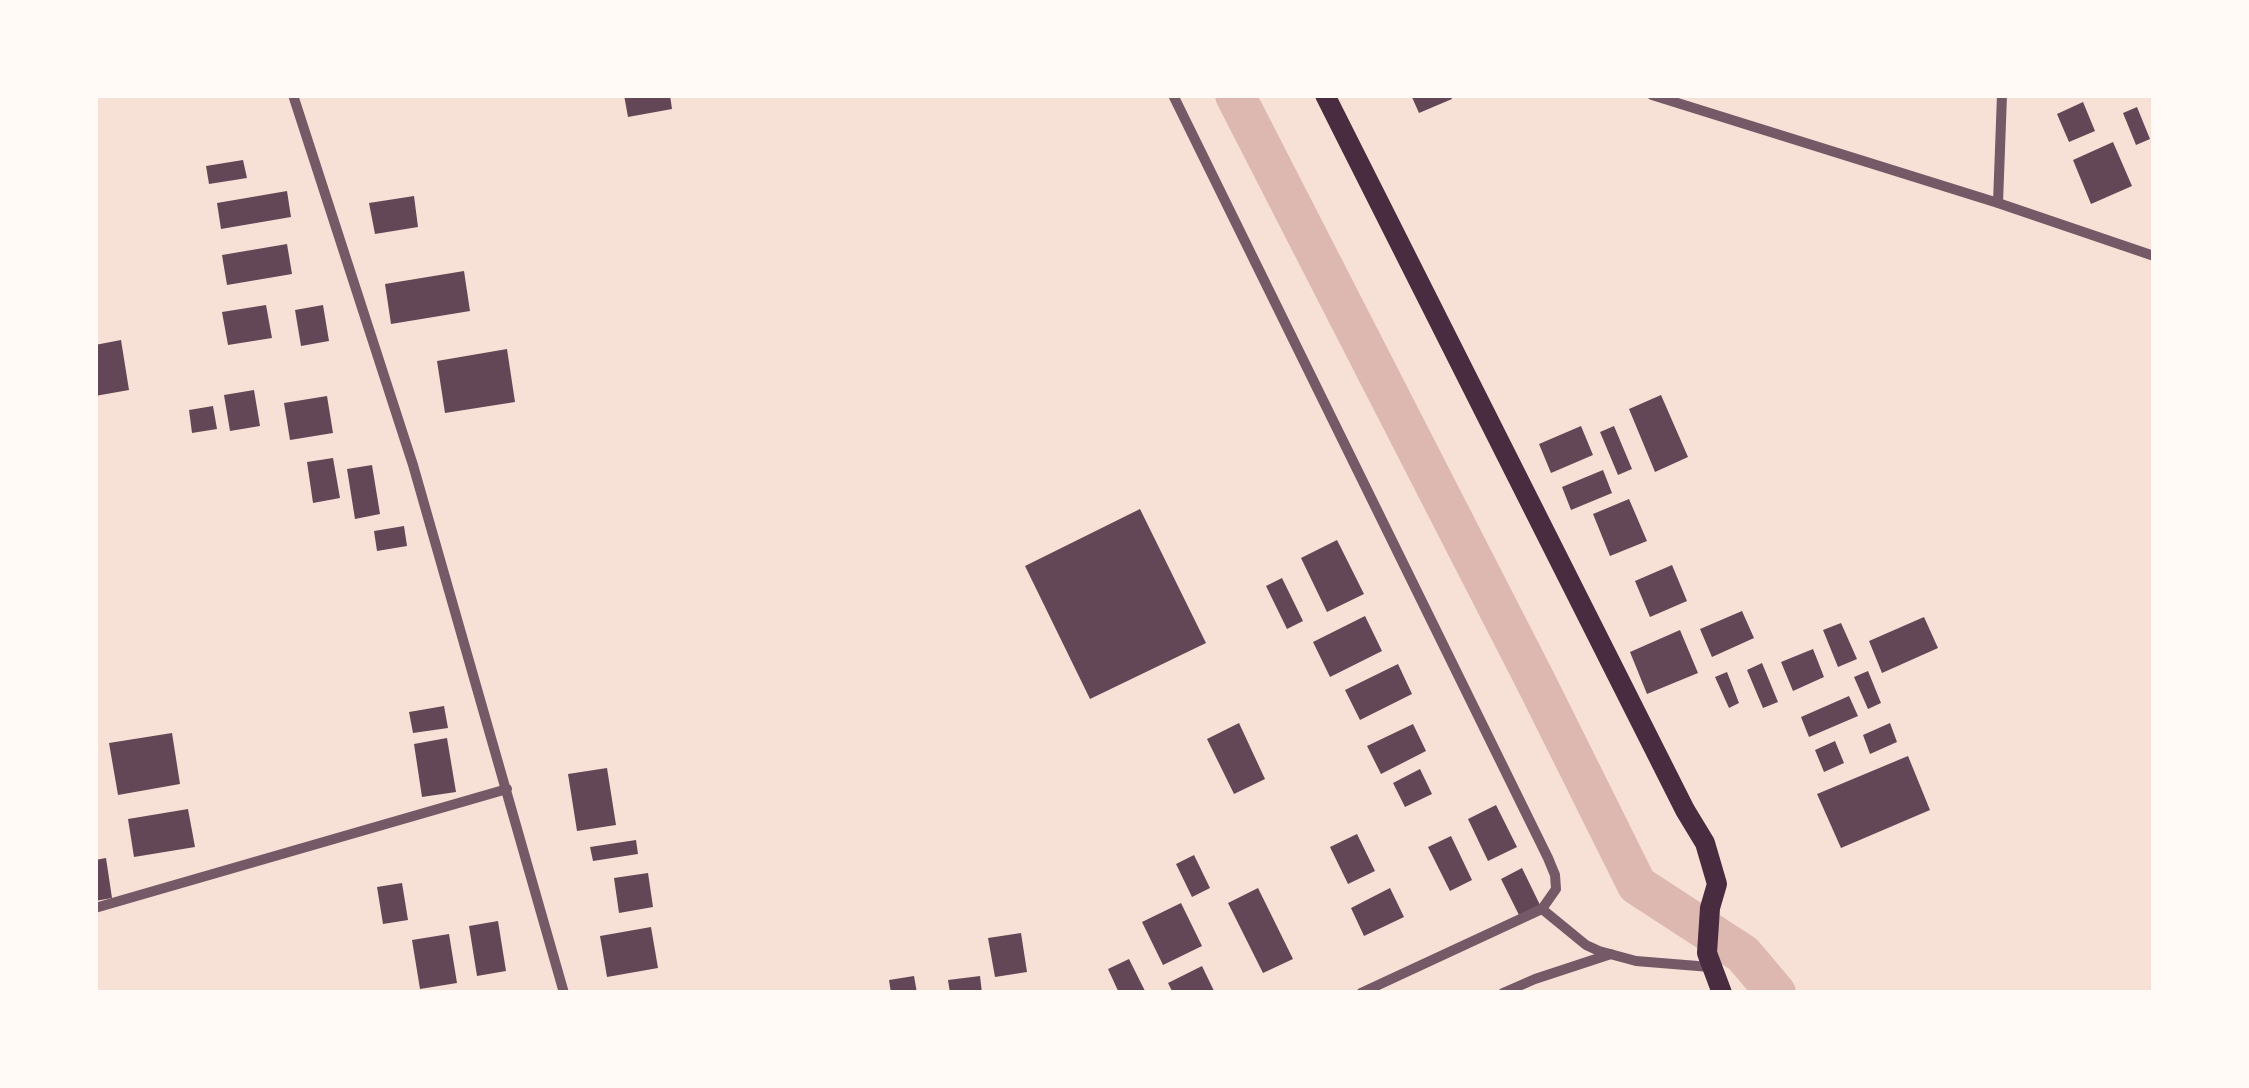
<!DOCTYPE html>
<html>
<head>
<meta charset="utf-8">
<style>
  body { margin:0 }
  #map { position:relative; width:2249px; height:1088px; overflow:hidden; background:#f7e1d7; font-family:"Noto Serif",serif }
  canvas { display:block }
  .frame { position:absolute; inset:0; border:98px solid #fffaf5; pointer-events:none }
</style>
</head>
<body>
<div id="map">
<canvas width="2249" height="1088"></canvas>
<div class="frame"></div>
</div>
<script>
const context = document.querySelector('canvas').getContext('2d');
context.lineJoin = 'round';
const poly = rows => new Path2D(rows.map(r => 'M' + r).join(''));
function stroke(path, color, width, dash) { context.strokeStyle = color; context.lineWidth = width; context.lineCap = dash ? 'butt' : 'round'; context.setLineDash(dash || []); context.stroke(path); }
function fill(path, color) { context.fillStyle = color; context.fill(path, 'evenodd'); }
const canal = poly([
  [1235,95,1537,684,1637,885,1743,954,1776,993]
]);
const building = poly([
  [624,95,670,95,672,109,628,117],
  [1411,95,1450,95,1452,99,1419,113],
  [2083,102,2095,131,2069,142,2057,114],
  [2137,107,2150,139,2136,145,2123,113],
  [2113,142,2132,186,2091,204,2073,160],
  [243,160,247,178,209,184,206,166],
  [287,191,291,217,221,229,217,203],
  [414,196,418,227,375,234,369,203],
  [287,244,292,274,227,285,222,255],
  [464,271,470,311,391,324,385,284],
  [266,305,272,338,228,345,222,312],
  [323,305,329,341,301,346,295,310],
  [121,340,129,390,95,396,95,345],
  [507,349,515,402,445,413,437,361],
  [254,390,260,426,230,431,224,395],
  [1661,395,1688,457,1655,472,1629,409],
  [327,396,333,433,290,440,284,403],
  [213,406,217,429,192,433,189,410],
  [1581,426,1593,455,1551,473,1539,444],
  [1614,426,1632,469,1618,475,1600,432],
  [333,458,340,498,313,503,307,462],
  [372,465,380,514,355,519,347,469],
  [1603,470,1612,493,1571,510,1562,487],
  [1629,499,1647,541,1610,556,1593,514],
  [1140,509,1206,643,1090,699,1025,566],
  [404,526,407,546,377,551,374,531],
  [1337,540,1364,594,1327,612,1301,558],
  [1672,565,1687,601,1650,617,1635,581],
  [1282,578,1303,621,1287,629,1266,586],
  [1742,611,1754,638,1712,657,1700,629],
  [1365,616,1382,651,1330,677,1313,642],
  [1924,617,1938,648,1882,673,1869,641],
  [1841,623,1857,659,1838,667,1823,630],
  [1680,630,1698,673,1647,694,1630,652],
  [1813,649,1824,677,1793,691,1781,662],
  [1762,663,1778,702,1763,708,1747,670],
  [1398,664,1412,694,1360,720,1345,690],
  [1868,671,1881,703,1868,709,1854,677],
  [1727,672,1739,703,1729,708,1715,677],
  [1849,696,1858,716,1809,737,1801,717],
  [444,706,448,728,413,733,409,712],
  [1239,723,1265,779,1234,794,1207,739],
  [1890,723,1897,742,1870,754,1863,735],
  [1413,724,1426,751,1381,774,1367,746],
  [172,733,180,784,118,795,109,743],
  [447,738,456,792,422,797,414,744],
  [1835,741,1844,763,1824,772,1815,750],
  [1908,756,1930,810,1841,848,1817,794],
  [607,768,616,825,577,831,568,774],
  [1420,769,1432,794,1405,807,1393,783],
  [1496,805,1517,847,1488,861,1468,819],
  [188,809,195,847,134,857,128,819],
  [1357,834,1375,871,1348,884,1330,847],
  [1451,836,1472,880,1450,891,1428,847],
  [636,840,638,854,593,861,590,847],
  [1194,855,1210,888,1192,897,1176,864],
  [106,858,112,898,95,901,95,860],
  [1522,868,1540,905,1519,915,1501,879],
  [648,873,653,907,619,913,614,878],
  [402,883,408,920,383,924,377,887],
  [1258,888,1293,959,1263,973,1228,903],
  [1390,888,1404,917,1364,936,1351,908],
  [1181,903,1202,946,1163,965,1142,922],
  [498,921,506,971,477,976,469,926],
  [651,927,658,968,607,977,600,936],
  [1021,933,1027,972,995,977,988,938],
  [449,934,457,983,420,989,412,940],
  [1129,959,1146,993,1119,993,1108,969],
  [1202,966,1215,993,1173,993,1168,983],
  [914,976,917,993,891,993,889,980],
  [980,976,982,993,950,993,948,980]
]);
const minor = poly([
  [293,95,413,465,564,993],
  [1173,95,1548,858,1555,875,1556,889,1542,909],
  [1652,95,1998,203,2154,256],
  [1998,203,2002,95],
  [95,908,507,789],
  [1361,993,1542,909,1586,945,1599,951,1636,961,1710,967],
  [1503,993,1535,979,1611,954]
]);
const secondary = poly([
  [1325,95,1685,810,1705,843,1717,884,1710,908,1707,953,1722,993]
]);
stroke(canal, '#dcb8b0', 40);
fill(building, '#644757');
stroke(minor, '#755966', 10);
stroke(secondary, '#4a2c40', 20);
</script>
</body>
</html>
